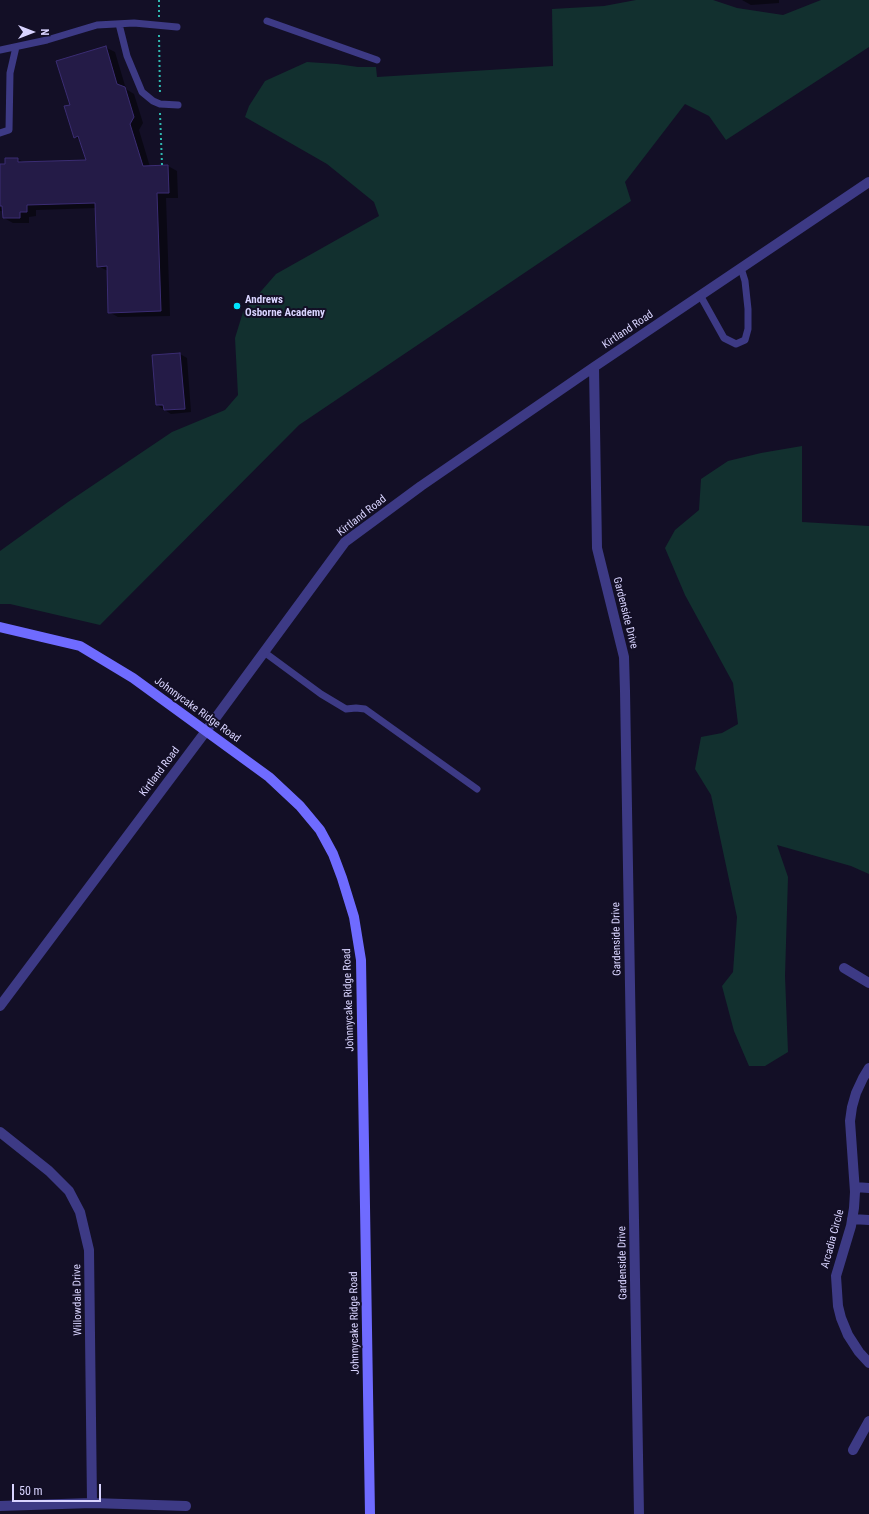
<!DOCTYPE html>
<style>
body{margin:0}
#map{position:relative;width:869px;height:1514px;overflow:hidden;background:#130f26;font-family:"Roboto Condensed",sans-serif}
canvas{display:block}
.north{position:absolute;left:12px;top:12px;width:40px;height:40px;-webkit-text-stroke:3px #130f26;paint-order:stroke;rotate:90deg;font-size:11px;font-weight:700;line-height:16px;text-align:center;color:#d9d4ff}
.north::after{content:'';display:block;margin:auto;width:14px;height:18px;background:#d9d4ff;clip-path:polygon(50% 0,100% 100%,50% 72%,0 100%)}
.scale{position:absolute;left:12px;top:1484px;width:89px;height:18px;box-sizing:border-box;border:2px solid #d9d4ff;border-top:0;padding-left:5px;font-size:12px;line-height:14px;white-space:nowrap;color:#d9d4ff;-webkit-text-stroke:3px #130f26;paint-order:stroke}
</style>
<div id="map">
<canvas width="869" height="1514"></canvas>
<div class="north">N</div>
<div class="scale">50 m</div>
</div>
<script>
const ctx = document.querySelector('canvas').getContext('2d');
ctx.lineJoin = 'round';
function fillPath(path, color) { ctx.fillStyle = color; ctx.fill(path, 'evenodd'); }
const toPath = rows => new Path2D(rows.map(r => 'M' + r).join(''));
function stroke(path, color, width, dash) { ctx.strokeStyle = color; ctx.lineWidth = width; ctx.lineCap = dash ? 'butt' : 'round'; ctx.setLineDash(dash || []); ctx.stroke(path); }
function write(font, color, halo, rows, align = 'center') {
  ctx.font = font + ' "Roboto Condensed",sans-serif'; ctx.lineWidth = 4; ctx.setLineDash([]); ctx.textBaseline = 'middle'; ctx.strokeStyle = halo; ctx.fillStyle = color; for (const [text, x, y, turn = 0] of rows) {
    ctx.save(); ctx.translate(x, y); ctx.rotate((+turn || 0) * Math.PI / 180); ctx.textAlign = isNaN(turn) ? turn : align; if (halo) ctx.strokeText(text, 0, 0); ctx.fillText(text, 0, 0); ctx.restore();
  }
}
fillPath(toPath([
 [636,0,713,0,737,8,783,15,821,0,869,0,869,47,726,140,709,116,685,104,625,182,631,201,299,425,100,625,10,604,0,604,0,551,68,502,172,432,225,410,238,395,235,338,243,312,276,274,379,216,374,202,327,164,245,117,249,106,265,81,307,62,337,64,358,67,376,67,377,77,553,66,552,9,604,6],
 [802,446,802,522,869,526,869,874,851,866,777,845,788,877,785,976,788,1052,765,1066,749,1066,734,1031,722,986,733,972,737,917,711,795,695,769,701,737,722,733,738,724,733,683,685,595,665,548,675,530,699,510,701,479,728,461,761,453]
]), '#12302f');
fillPath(toPath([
 [742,0,779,0,779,3,751,5],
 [105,47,115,52,126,89,134,94,143,123,139,130,150,167,168,166,177,171,178,198,166,198,170,316,118,317,109,312,108,271,98,266,97,208,36,210,36,216,29,217,29,223,13,223,4,218,3,211,0,211,0,165,7,165,17,159,24,162,87,161,81,141,75,137,71,105],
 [180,354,187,358,191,412,171,414,157,405]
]), '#0007');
const building = toPath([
 [106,46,117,84,125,87,134,117,130,124,143,166,168,165,169,193,157,193,161,311,108,313,107,266,97,267,95,203,27,205,27,212,20,212,20,218,3,218,2,206,0,206,0,164,5,164,5,158,18,158,18,162,86,160,78,136,74,138,64,106,70,105,56,61,106,46],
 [180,353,185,409,164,410,163,405,156,405,152,355,180,353]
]);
fillPath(building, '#241b47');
stroke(building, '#3b2d73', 1);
stroke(toPath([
 [159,0,159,17],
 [159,35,160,95],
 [160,113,162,165]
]), '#2fb8b0', 2, [2, 3]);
stroke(toPath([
 [267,21,377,60],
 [119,24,127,56,142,92,153,101,160,104,178,105],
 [0,50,47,40,97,25,134,23,177,27],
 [0,133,9,130,10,73,16,47],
 [700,295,724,338,736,344,745,340,748,329,748,309,745,281,741,268],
 [264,652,321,694,346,709,356,708,365,709,477,789]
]), '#3d3a85', 7);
stroke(toPath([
 [594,367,597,548,624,657,625,691,639,1514],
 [844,968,869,983],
 [0,1006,206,731,345,542,421,486,594,367,869,182],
 [869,1068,863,1078,856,1093,852,1107,850,1121,855,1192,854,1208,851,1226,836,1276,838,1306,841,1318,848,1335,859,1352,869,1363],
 [0,1132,49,1171,69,1191,80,1212,89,1250,92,1503],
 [855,1187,869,1188],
 [852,1219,869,1220],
 [853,1450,869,1421],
 [0,1506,92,1503,186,1506]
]), '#3d3a85', 10);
stroke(toPath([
 [0,627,80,646,133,678,269,777,300,806,320,830,333,854,342,878,354,917,361,960,370,1514]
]), '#6f6bff', 10);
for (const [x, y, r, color] of [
 [237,306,4,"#00e5ff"]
]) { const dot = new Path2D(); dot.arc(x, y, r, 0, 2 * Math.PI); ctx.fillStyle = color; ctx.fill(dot); stroke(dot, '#130f26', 1.5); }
write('bold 11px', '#d9d4ff', '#130f26', [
 ["Andrews",245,300],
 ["Osborne Academy",245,313]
], 'left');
write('11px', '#d9d4ff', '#130f26', [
 ["Kirtland Road",628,330,-34],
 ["Kirtland Road",362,516,-38],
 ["Gardenside Drive",625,613,76],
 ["Johnnycake Ridge Road",197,710,36],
 ["Kirtland Road",160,772,-53],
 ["Gardenside Drive",617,939,-91],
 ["Johnnycake Ridge Road",349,1000,-92],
 ["Arcadia Circle",833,1239,-75],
 ["Gardenside Drive",623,1263,-91],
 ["Willowdale Drive",78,1300,-91],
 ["Johnnycake Ridge Road",355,1323,-91]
]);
</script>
